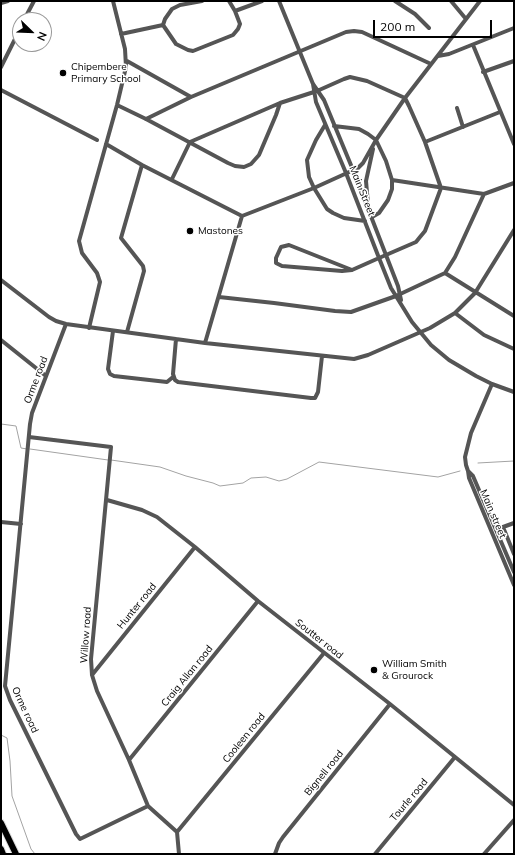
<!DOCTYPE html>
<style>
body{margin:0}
#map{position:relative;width:515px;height:855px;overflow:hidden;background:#fff;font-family:Mulish,sans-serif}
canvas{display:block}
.frame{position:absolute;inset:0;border:2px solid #000;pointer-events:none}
.north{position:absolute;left:12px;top:12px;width:40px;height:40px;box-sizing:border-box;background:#fff;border:1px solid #999;border-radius:50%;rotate:113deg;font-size:11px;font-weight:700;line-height:16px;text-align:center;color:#000}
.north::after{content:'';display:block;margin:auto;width:14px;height:18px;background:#000;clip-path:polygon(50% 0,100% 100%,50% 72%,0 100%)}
.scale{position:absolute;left:373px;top:20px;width:119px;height:18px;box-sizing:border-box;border:2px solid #000;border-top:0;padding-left:5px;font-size:12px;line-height:14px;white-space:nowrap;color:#000;-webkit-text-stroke:3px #fff;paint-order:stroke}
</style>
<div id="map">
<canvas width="515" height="855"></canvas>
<div class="frame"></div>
<div class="north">N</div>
<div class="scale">200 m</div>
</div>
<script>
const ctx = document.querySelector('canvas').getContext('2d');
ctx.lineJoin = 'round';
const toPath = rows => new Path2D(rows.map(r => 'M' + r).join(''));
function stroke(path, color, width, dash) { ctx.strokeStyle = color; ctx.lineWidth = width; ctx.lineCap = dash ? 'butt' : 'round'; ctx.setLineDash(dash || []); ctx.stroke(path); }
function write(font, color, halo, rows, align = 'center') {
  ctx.font = font + ' Mulish,sans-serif'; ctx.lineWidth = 3; ctx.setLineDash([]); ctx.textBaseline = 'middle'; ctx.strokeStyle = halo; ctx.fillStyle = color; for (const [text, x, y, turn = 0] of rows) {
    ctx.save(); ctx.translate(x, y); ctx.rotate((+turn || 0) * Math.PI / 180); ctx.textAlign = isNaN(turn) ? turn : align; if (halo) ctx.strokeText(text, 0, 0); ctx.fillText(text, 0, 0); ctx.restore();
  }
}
stroke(toPath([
 [1,424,16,426,21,448,27,449],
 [30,449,108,460],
 [111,460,160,467,186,476,213,483,220,486,243,483,251,478,266,477,279,481,287,479,319,462,438,477,460,471],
 [478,463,514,461],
 [1,735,7,738,10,761,12,796,31,849,35,854]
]), '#a3a3a3', 1);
const highway = toPath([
 [1,823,16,854],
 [1,849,3,854]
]);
stroke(highway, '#dbdbdb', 8);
stroke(toPath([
 [279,1,313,84,324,100,353,170,398,286,401,300],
 [395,1,415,14,429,28],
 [451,1,466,19],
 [1,3,8,1],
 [235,11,262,1],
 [24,20,34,1],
 [163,25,176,44,188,50,193,51,233,35,238,29,240,24,235,11,229,1],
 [163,25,165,19,172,9,180,5,202,1],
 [121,34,163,25],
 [473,45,514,144],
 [438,56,449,54,514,28],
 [127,61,191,97],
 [1,67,20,29],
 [483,72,514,61],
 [313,84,316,102,346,173,379,258,391,288,412,322,431,345,449,360,476,376,492,384,514,392],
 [1,90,97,140],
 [117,105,146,119,228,163,235,166,244,167,251,164,259,155,276,115,280,103],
 [457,108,463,127],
 [146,119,191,97,346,32,354,31,362,32,431,64],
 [325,125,316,140,307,160,309,177,314,188,327,209,333,213,344,218,365,221],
 [334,126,359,129,368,134,376,140,386,161,392,180,392,189,388,200,379,213,372,217],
 [425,142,500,112],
 [106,144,142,165,242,216],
 [172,179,190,142,280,103,317,91,344,79,350,77,367,81,405,98,409,106,425,142,441,188,425,231,420,237,416,242,379,258,352,270,342,271,282,266,276,263,276,258,281,247,289,245,352,270],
 [392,180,484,194,514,183],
 [368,204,366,181,373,149],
 [445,273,514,316],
 [1,280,49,317,56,321,66,324,205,343,354,359,368,355,430,328,455,313,475,293,514,230],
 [219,297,274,303,335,311,351,312,396,296,445,273,455,257,484,194],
 [455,313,484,335,514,349],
 [66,324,32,413,30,424,5,686,10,700,76,834,80,839,148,806],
 [89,328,100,282,97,273,82,253,79,241,117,105,126,67,125,49,113,1],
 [113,331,108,369,110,374,114,376,167,382,173,377],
 [127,332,144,271,143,266,121,238,142,165],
 [176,339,173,374,175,380,178,382,311,398,315,398,318,392,322,356],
 [1,340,46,376],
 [205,343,242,216,314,188,358,168,363,163,376,140,405,98,480,1],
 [492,384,471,433,465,457,466,465,468,471,473,476,514,572],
 [29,437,111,447,91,659,92,675,97,691,129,760,148,806,177,832,179,854],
 [468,471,469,478,514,585],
 [107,500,142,510,157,517,195,547,258,601,390,704,514,805],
 [1,522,21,524],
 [514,523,503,527,514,554],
 [92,675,195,547],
 [129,760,258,601],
 [177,832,324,653],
 [275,854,279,843,283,837,390,704],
 [375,854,455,757],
 [484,854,514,820]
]), '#555', 4);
stroke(highway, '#000', 6);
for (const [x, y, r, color] of [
 [63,73,4,"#000"],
 [190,231,4,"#000"],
 [374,670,4,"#000"]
]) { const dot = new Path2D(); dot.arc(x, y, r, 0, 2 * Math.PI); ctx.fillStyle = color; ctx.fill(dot); stroke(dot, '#fff', 1.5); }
write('10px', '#000', '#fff', [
 ["Chipembere",71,67],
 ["Primary School",71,79],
 ["Mastones",198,231],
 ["William Smith",382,664],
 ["& Grourock",382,676]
], 'left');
write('10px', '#000', '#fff', [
 ["Main Street",362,191,68],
 ["Orme road",36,380,-69],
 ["Main street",493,514,67],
 ["Hunter road",137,606,-51],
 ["Willow road",86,635,-86],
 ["Soutter road",319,639,38],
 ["Craig Allan road",187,676,-51],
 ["Orme road",25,710,65],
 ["Cooleen road",244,738,-51],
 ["Bignell road",324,773,-51],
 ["Tourle road",409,800,-50]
]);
</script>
